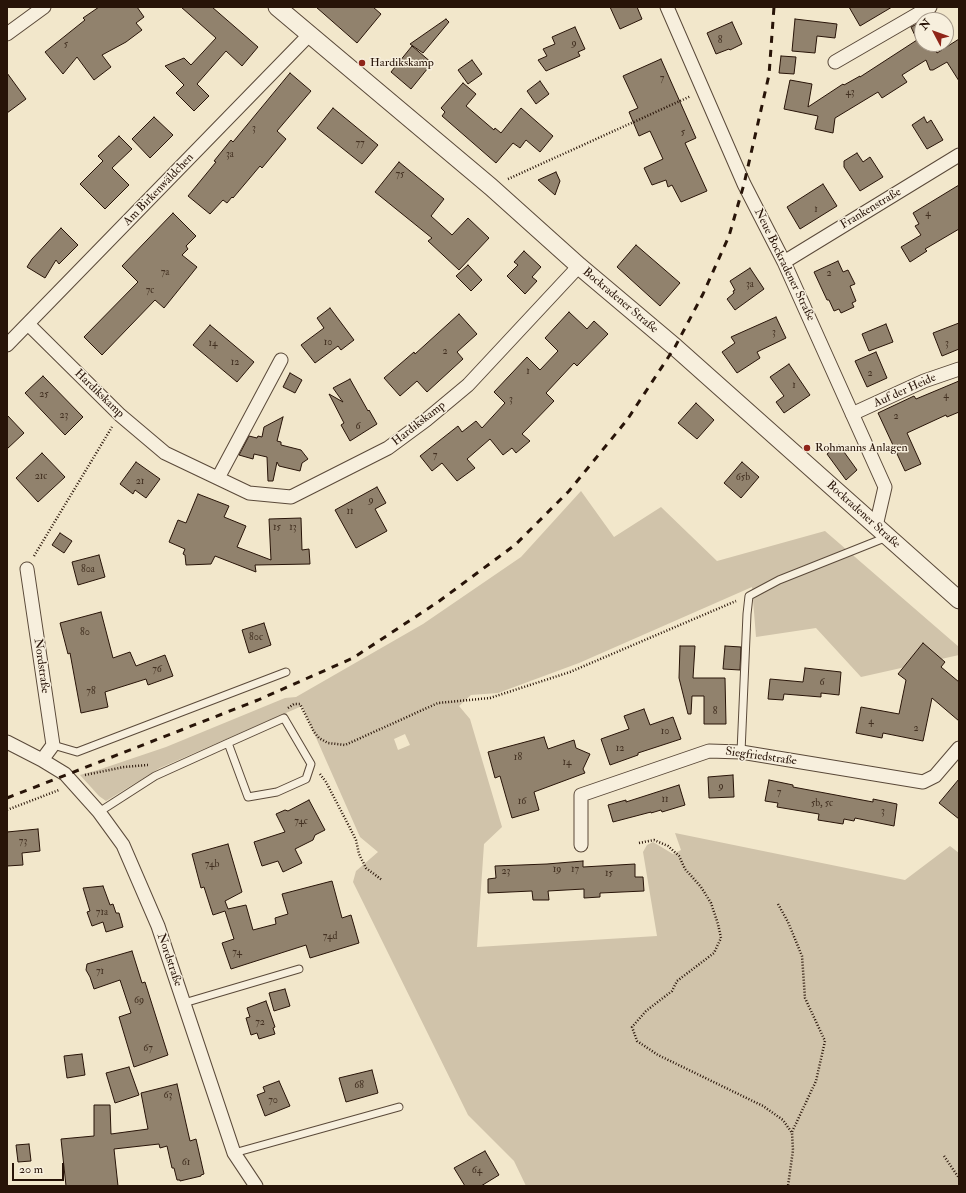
<!DOCTYPE html>
<meta charset="utf-8">
<style>
body{margin:0}
#map{position:relative;width:966px;height:1193px;overflow:hidden;background:#f2e7cb;font-family:"IM FELL Double Pica",serif}
canvas{display:block}
.frame{position:absolute;inset:0;border:8px solid #281408;pointer-events:none}
.north{position:absolute;left:914px;top:12px;width:40px;height:40px;box-sizing:border-box;background:#f7efdd;border:1px solid #a49788;border-radius:50%;rotate:311deg;font-size:11px;font-weight:700;line-height:16px;text-align:center;color:#281408}
.north::after{content:'';display:block;margin:auto;width:14px;height:18px;background:#8f2418;clip-path:polygon(50% 0,100% 100%,50% 72%,0 100%)}
.scale{position:absolute;left:12px;top:1163px;width:52px;height:18px;box-sizing:border-box;border:2px solid #281408;border-top:0;padding-left:5px;font-size:12px;line-height:14px;white-space:nowrap;color:#281408;-webkit-text-stroke:3px #f7efdd;paint-order:stroke}
</style>
<div id="map">
<canvas width="966" height="1193"></canvas>
<div class="frame"></div>
<div class="north">N</div>
<div class="scale">20 m</div>
</div>
<script>
const ctx = document.querySelector('canvas').getContext('2d');
ctx.lineJoin = 'round';
function fillPath(path, color) { ctx.fillStyle = color; ctx.fill(path, 'evenodd'); }
const toPath = rows => new Path2D(rows.map(r => 'M' + r).join(''));
function stroke(path, color, width, dash) { ctx.strokeStyle = color; ctx.lineWidth = width; ctx.lineCap = dash ? 'butt' : 'round'; ctx.setLineDash(dash || []); ctx.stroke(path); }
function write(font, color, halo, rows, align = 'center') {
  ctx.font = font + ' "IM FELL Double Pica",serif'; ctx.lineWidth = 3; ctx.setLineDash([]); ctx.textBaseline = 'middle'; ctx.strokeStyle = halo; ctx.fillStyle = color; for (const [text, x, y, turn = 0] of rows) {
    ctx.save(); ctx.translate(x, y); ctx.rotate((+turn || 0) * Math.PI / 180); ctx.textAlign = isNaN(turn) ? turn : align; if (halo) ctx.strokeText(text, 0, 0); ctx.fillText(text, 0, 0); ctx.restore();
  }
}
fillPath(toPath([
 [581,491,614,537,661,507,717,561,825,531,959,647,959,655,861,677,816,628,756,637,752,587,579,663,498,693,471,695,459,706,470,719,502,827,484,844,477,947,657,936,643,852,647,845,653,842,673,854,681,850,675,833,905,880,950,846,959,853,959,1186,526,1186,514,1161,468,1115,353,882,356,871,378,852,360,837,302,706,160,768,106,801,99,796,80,775,101,769,166,747,285,698,296,697,423,624,521,557],
 [405,734,410,745,398,750,394,739]
]), '#d0c3aa');
const building = toPath([
 [99,7,137,7,144,17,136,23,142,30,126,42,102,55,111,67,94,80,77,57,63,74,45,52,85,20,83,18,99,7],
 [181,7,212,7,258,47,242,66,226,51,197,84,209,96,194,111,176,93,184,85,165,66,184,58,191,65,216,38,181,7],
 [316,7,373,7,381,14,357,43,316,7],
 [610,7,637,7,642,19,620,29,610,7],
 [849,7,892,7,860,26,849,7],
 [446,19,449,22,423,53,410,44,446,19],
 [795,19,837,24,835,38,817,36,815,53,792,51,795,19],
 [732,22,742,44,730,50,729,49,716,54,707,33,732,22],
 [919,23,922,28,922,44,932,44,937,53,959,39,959,81,947,62,933,70,930,70,926,60,902,75,907,82,882,98,878,92,835,118,833,133,815,129,818,116,784,109,790,80,812,84,808,107,843,84,844,85,860,76,860,77,917,40,911,27,919,23],
 [575,27,585,49,578,52,580,56,546,71,538,60,547,56,543,49,555,44,552,37,575,27],
 [412,46,432,63,411,89,391,72,412,46],
 [781,56,796,57,794,74,779,73,781,56],
 [661,59,696,138,685,143,707,191,681,202,672,185,668,187,666,180,652,185,644,168,663,159,650,131,639,136,629,112,638,108,623,76,661,59],
 [472,60,482,74,468,84,458,70,472,60],
 [7,73,26,99,7,113,7,73],
 [290,73,311,91,277,131,286,139,262,168,260,166,233,198,232,197,227,203,223,200,210,214,188,196,216,162,214,161,231,140,233,142,290,73],
 [540,81,549,94,536,104,527,91,540,81],
 [463,83,476,94,466,106,494,130,495,128,501,133,521,108,553,136,540,152,526,140,520,148,513,143,496,163,442,116,445,112,441,108,463,83],
 [333,108,378,145,362,164,317,128,333,108],
 [154,117,173,135,150,158,132,139,154,117],
 [924,117,927,123,931,120,943,140,927,149,912,125,924,117],
 [119,136,132,149,112,168,129,185,105,209,80,184,103,161,98,156,119,136],
 [857,153,863,162,870,157,883,177,860,191,844,167,844,161,857,153],
 [399,162,444,199,431,216,452,235,468,218,489,238,459,270,428,241,432,238,375,192,399,162],
 [556,172,560,181,555,195,538,180,556,172],
 [823,184,837,206,800,229,787,207,823,184],
 [959,185,959,229,925,249,927,251,910,262,901,247,921,235,915,226,919,224,913,213,959,185],
 [173,213,196,236,186,246,188,249,182,255,197,267,164,308,155,300,102,355,84,337,138,282,122,266,173,213],
 [61,228,78,245,59,264,56,260,45,278,27,267,32,259,61,228],
 [636,245,680,283,660,306,617,267,636,245],
 [524,251,541,267,532,277,537,281,525,294,507,276,518,265,514,262,524,251],
 [838,261,843,272,848,270,855,284,850,286,856,301,852,303,854,307,841,313,839,309,834,311,829,300,827,300,814,272,838,261],
 [468,265,482,280,471,291,456,276,468,265],
 [750,268,764,289,735,310,727,299,734,293,733,291,735,290,730,281,750,268],
 [330,308,354,340,341,350,338,346,315,363,301,345,324,328,317,318,330,308],
 [569,312,587,329,594,321,608,334,577,366,574,363,546,393,554,401,522,434,530,441,516,453,512,448,503,455,490,439,467,459,475,468,457,481,442,463,432,471,420,456,458,426,462,432,476,421,482,428,505,403,494,392,527,357,540,370,558,351,545,338,569,312],
 [459,314,477,334,457,352,463,359,427,392,417,381,400,396,384,378,414,352,415,354,459,314],
 [776,317,786,338,757,352,760,358,737,373,722,352,735,343,731,337,776,317],
 [959,323,959,349,942,356,933,333,959,323],
 [886,324,893,342,869,351,862,334,886,324],
 [210,325,254,362,237,382,193,345,210,325],
 [876,352,887,378,867,387,855,361,876,352],
 [789,364,810,395,784,413,776,402,784,396,770,377,789,364],
 [290,373,302,380,295,393,283,387,290,373],
 [43,376,83,417,65,435,25,393,43,376],
 [350,379,368,411,369,410,377,424,350,441,341,425,344,423,329,394,343,402,333,388,350,379],
 [959,381,959,412,947,417,946,415,907,433,921,464,905,471,878,413,914,396,916,399,959,381],
 [696,403,714,420,697,439,678,423,696,403],
 [7,415,24,433,7,449,7,415],
 [283,417,277,441,281,442,281,445,301,450,308,459,302,463,300,471,279,466,277,462,273,481,268,481,267,457,254,454,253,459,239,455,249,436,257,438,258,436,262,437,264,427,283,417],
 [839,445,857,470,846,480,827,454,839,445],
 [42,453,65,477,38,502,16,478,42,453],
 [136,462,160,479,146,498,135,490,133,494,120,484,136,462],
 [742,462,759,477,741,498,724,483,742,462],
 [377,487,386,503,375,509,387,531,356,548,335,510,377,487],
 [198,494,229,506,224,517,246,526,237,547,271,560,269,519,301,518,302,550,309,549,310,564,255,565,256,572,215,556,211,564,186,565,185,555,183,554,185,549,169,542,178,520,186,523,198,494],
 [60,533,72,541,64,553,52,545,60,533],
 [99,555,105,577,78,585,72,562,99,555],
 [101,612,113,658,130,652,136,666,165,655,173,676,148,685,146,679,105,692,108,707,81,713,70,653,68,654,60,623,101,612],
 [264,623,271,645,249,653,242,630,264,623],
 [923,643,945,662,941,667,959,682,959,721,932,698,923,741,883,733,882,738,856,733,861,707,899,714,906,680,898,674,923,643],
 [680,646,695,646,693,678,725,678,726,724,704,724,704,696,692,696,691,714,688,714,679,678,680,646],
 [725,646,741,647,740,670,723,669,725,646],
 [805,668,841,672,839,695,821,693,821,697,784,694,783,700,768,699,770,679,803,682,805,668],
 [644,709,650,725,673,717,681,739,638,753,638,755,610,765,601,739,629,729,624,716,644,709],
 [544,737,548,749,574,740,576,748,590,754,583,769,585,773,534,792,539,810,512,818,500,776,495,778,488,752,544,737],
 [733,775,734,797,709,798,708,777,733,775],
 [959,779,959,819,939,803,959,779],
 [769,780,793,785,793,787,873,802,873,799,897,804,894,826,855,818,854,821,844,819,843,824,818,820,819,814,777,807,778,803,765,801,769,780],
 [679,785,685,805,662,812,661,810,651,813,651,812,613,822,608,805,626,800,626,802,679,785],
 [309,800,325,830,315,835,313,840,295,849,302,863,283,872,278,861,262,866,254,842,285,832,276,814,285,810,288,811,309,800],
 [38,829,40,851,22,853,23,865,7,866,7,832,38,829],
 [228,844,242,892,225,901,228,909,246,905,253,930,276,924,275,918,288,914,282,894,332,881,342,918,351,915,359,943,310,958,306,945,231,969,222,943,234,939,225,911,213,915,204,887,201,888,192,854,228,844],
 [583,861,583,867,635,864,635,877,643,877,644,891,600,893,600,897,584,898,584,889,548,891,549,900,533,900,532,891,488,893,488,879,496,878,495,866,547,864,583,861],
 [103,886,110,905,113,904,116,913,119,913,123,927,106,932,103,922,92,926,87,912,90,911,83,888,103,886],
 [132,951,142,983,145,982,168,1055,134,1067,119,1017,131,1013,120,980,94,989,90,977,86,970,87,964,132,951],
 [285,989,290,1006,274,1011,269,993,285,989],
 [266,1001,275,1027,273,1028,275,1034,259,1039,257,1033,251,1035,246,1018,250,1017,247,1008,266,1001],
 [82,1054,85,1075,67,1078,64,1056,82,1054],
 [129,1067,139,1095,115,1103,106,1073,129,1067],
 [372,1070,378,1093,346,1102,339,1078,372,1070],
 [279,1081,290,1106,265,1116,257,1095,265,1092,263,1087,279,1081],
 [177,1084,190,1141,196,1139,204,1174,201,1175,201,1176,180,1181,180,1180,177,1180,174,1168,172,1168,167,1146,160,1148,159,1144,114,1149,118,1186,66,1186,61,1139,94,1136,94,1105,110,1105,111,1134,148,1129,141,1093,177,1084],
 [29,1144,31,1161,18,1162,16,1145,29,1144],
 [485,1151,499,1175,481,1186,465,1186,454,1168,485,1151]
]);
fillPath(building, '#91826d');
stroke(building, '#281408', 1);
const service = toPath([
 [53,745,77,752,286,672],
 [741,752,747,614,749,596,779,580,887,537],
 [99,812,155,776,228,743,284,718,311,764,306,779,277,792,248,797,228,743],
 [184,1003,299,969],
 [234,1153,399,1107]
]);
const minor = toPath([
 [667,7,744,184,784,262,885,487,876,526],
 [7,34,44,7],
 [835,62,930,7],
 [784,262,959,155],
 [28,324,120,415,165,453,249,493,291,497,388,448,426,420,468,385,579,266],
 [7,345,310,34],
 [852,414,924,381,959,369],
 [218,478,281,360],
 [27,569,53,745,42,760],
 [7,742,42,760,65,774,99,812,123,845,158,926,234,1153,256,1186],
 [581,845,581,795,709,751,741,752,923,782,935,776,959,748]
]);
const tertiary = toPath([
 [277,7,491,187,579,266,675,347,959,600]
]);
stroke(service, '#5a4939', 9);
stroke(minor, '#5a4939', 15);
stroke(tertiary, '#5a4939', 19);
stroke(toPath([
 [508,179,691,96],
 [34,556,112,427],
 [288,708,294,704,300,704,314,732,319,738,328,743,345,745,438,703,490,698,570,672,736,601],
 [320,774,326,782,350,828,356,840,359,854,366,868,382,880],
 [85,775,124,767,148,765],
 [7,810,59,790],
 [639,843,654,840,668,846,679,856,685,869,701,887,711,903,718,924,721,938,714,953,677,981,672,991,646,1011,632,1027,637,1041,658,1055,763,1106,783,1120,792,1133,793,1150,788,1186],
 [778,904,788,922,802,956,805,998,825,1041,816,1081,792,1132],
 [944,1156,959,1178]
]), '#281408', 2.5, [1, 2]);
stroke(service, '#f7efdd', 7);
stroke(minor, '#f7efdd', 13);
stroke(tertiary, '#f7efdd', 17);
stroke(toPath([
 [7,798,258,700,353,658,438,602,515,545,569,491,627,420,675,347,703,294,729,236,744,184,769,75,774,7]
]), '#281408', 3, [7, 7]);
for (const [x, y, r, color] of [
 [362,63,4,"#8f2418"],
 [807,448,4,"#8f2418"]
]) { const dot = new Path2D(); dot.arc(x, y, r, 0, 2 * Math.PI); ctx.fillStyle = color; ctx.fill(dot); stroke(dot, '#f7efdd', 1.5); }
write('10px', '#423021', null, [
 ["8",720,41],
 ["9",574,44],
 ["5",66,45],
 ["7",662,79],
 ["43",850,93],
 ["3",254,129],
 ["5",683,133],
 ["77",360,144],
 ["3a",230,155],
 ["75",400,175],
 ["1",816,210],
 ["4",928,214],
 ["7a",165,273],
 ["2",829,274],
 ["3a",750,285],
 ["7c",150,291],
 ["3",774,333],
 ["10",328,343],
 ["14",213,344],
 ["3",947,344],
 ["2",445,352],
 ["12",235,363],
 ["1",528,372],
 ["2",870,374],
 ["1",794,386],
 ["25",44,395],
 ["4",946,396],
 ["3",511,400],
 ["23",64,416],
 ["2",896,417],
 ["6",358,427],
 ["7",435,456],
 ["21c",41,477],
 ["65b",743,478],
 ["21",140,482],
 ["9",371,501],
 ["11",350,512],
 ["15",277,528],
 ["13",293,528],
 ["80a",88,570],
 ["80",85,633],
 ["80c",256,638],
 ["76",157,670],
 ["6",822,683],
 ["78",91,692],
 ["8",715,712],
 ["4",871,722],
 ["2",916,729],
 ["10",665,732],
 ["12",620,749],
 ["18",518,758],
 ["14",567,763],
 ["9",721,787],
 ["7",779,793],
 ["11",665,800],
 ["16",522,802],
 ["5b, 5c",822,804],
 ["3",883,812],
 ["74c",301,822],
 ["73",23,842],
 ["74b",212,865],
 ["19",557,870],
 ["17",575,870],
 ["23",506,872],
 ["15",609,874],
 ["71a",102,913],
 ["74d",330,937],
 ["74",237,953],
 ["71",100,972],
 ["69",139,1001],
 ["72",260,1023],
 ["67",148,1049],
 ["68",359,1086],
 ["63",168,1096],
 ["70",273,1101],
 ["61",186,1163],
 ["64",477,1171]
]);
write('12px', '#281408', '#f7efdd', [
 ["Hardikskamp",370,63],
 ["Rohmanns Anlagen",815,448]
], 'left');
write('12px', '#281408', '#f7efdd', [
 ["Am Birkenwäldchen",159,190,-46],
 ["Frankenstraße",871,209,-31],
 ["Neue Bockradener Straße",784,265,64],
 ["Bockradener Straße",620,301,40],
 ["Auf der Heide",905,391,-24],
 ["Hardikskamp",99,394,44],
 ["Hardikskamp",419,424,-38],
 ["Bockradener Straße",863,515,42],
 ["Nordstraße",41,666,82],
 ["Siegfriedstraße",761,757,8],
 ["Nordstraße",169,960,71]
]);
</script>
